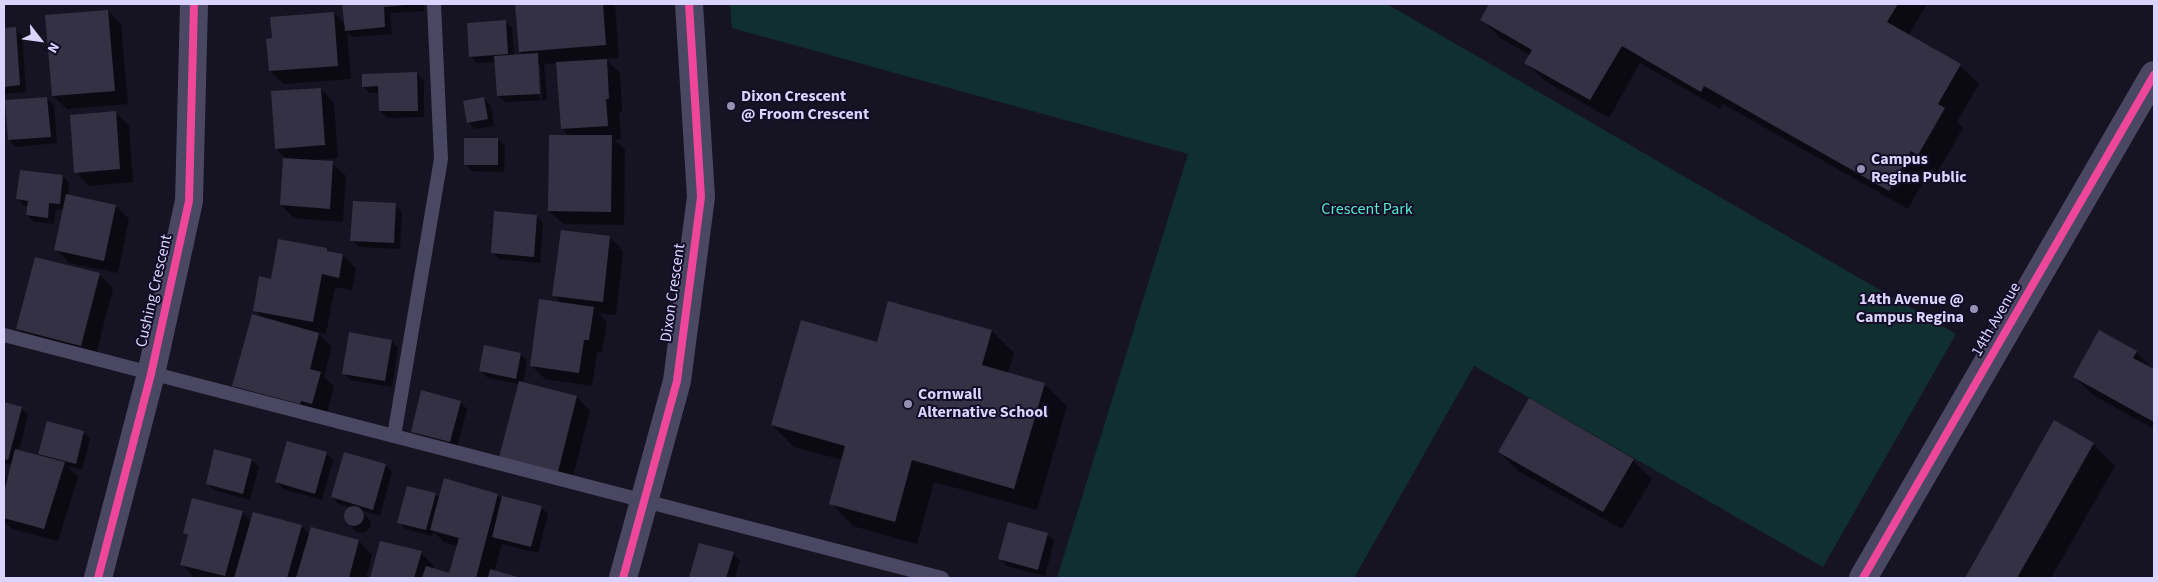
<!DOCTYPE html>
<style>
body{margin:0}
#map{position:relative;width:2158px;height:582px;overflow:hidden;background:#161322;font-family:"Source Sans 3",sans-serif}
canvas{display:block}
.frame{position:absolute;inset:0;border:5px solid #dbd4ff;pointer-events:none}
.north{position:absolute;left:15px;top:15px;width:50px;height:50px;-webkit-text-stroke:4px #130d28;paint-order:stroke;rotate:120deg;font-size:14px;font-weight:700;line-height:20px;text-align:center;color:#dbd4ff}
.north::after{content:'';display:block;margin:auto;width:18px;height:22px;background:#dbd4ff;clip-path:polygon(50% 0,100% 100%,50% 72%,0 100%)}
</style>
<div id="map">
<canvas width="2158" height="582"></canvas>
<div class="frame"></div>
<div class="north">N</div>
</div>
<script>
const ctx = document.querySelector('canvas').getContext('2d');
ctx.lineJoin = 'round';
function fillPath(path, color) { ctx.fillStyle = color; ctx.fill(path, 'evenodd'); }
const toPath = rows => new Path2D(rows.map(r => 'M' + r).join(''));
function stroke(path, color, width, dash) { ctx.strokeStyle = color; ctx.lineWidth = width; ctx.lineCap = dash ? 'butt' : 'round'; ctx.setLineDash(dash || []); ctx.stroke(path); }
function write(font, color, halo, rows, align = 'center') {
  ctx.font = font + ' "Source Sans 3",sans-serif'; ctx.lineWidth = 4; ctx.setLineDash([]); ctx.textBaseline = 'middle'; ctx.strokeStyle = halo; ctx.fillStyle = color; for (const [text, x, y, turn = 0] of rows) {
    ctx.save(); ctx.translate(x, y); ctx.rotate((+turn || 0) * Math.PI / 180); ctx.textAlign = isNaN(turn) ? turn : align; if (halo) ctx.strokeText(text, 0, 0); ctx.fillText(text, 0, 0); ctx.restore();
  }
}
fillPath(toPath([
 [730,4,1387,4,1956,334,1823,567,1474,366,1354,578,1057,578,1188,154,732,28]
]), '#102f31');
fillPath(toPath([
 [344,4,423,4,424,11,390,13,392,34,353,37,347,32,351,79,284,84,270,71,334,13,345,25],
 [516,4,615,4,619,58,605,59,620,73,622,112,619,112,621,139,615,140,625,150,624,225,563,224,549,211,569,136,562,129,557,63,544,64,547,100,505,102,498,96,496,62,477,63,470,56,505,21,512,28,514,56,524,55,520,52],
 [537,65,540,65,542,100,540,100],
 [1491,4,1927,4,1908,36,1960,65,1979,84,1957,122,1963,128,1937,173,1930,169,1908,209,1723,104,1720,109,1640,63,1609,118,1545,81,1526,62,1530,55,1500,38,1482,19],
 [108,11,121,24,128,104,67,109,53,96],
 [4,29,15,29,22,35,26,92,4,94],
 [417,74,424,81,424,117,387,118,380,111,379,93,370,93,363,86],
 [321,89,334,103,338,158,315,160,315,162,332,163,346,176,343,222,294,218,281,205,287,160,276,148],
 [47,98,54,105,57,143,16,147,9,140],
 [484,99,491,106,494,126,475,129,468,122],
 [115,112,129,126,133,182,89,186,76,172],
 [498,140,505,146,504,172,472,171,465,164],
 [63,176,69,183,68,196,116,206,129,219,118,273,69,263,56,249,64,210,56,209,54,224,34,222,27,215,28,206,24,206,18,199],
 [395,205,402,212,400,249,359,247,352,240],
 [536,216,543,223,540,263,499,259,492,252],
 [562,231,610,237,623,251,616,315,598,313,607,322,602,353,597,352,592,386,545,379,532,366,562,304,554,296],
 [327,249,331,253,343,255,356,269,352,290,335,287,326,334,318,333,332,347,324,377,334,386,326,417,247,399,233,385,263,318,255,310,272,280],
 [99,274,113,288,95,359,31,342,18,329],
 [889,302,992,331,1014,353,1008,373,1044,384,1067,406,1037,510,934,482,917,544,853,526,831,503,843,460,794,447,772,425,878,343],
 [392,341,398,348,392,387,350,380,344,373],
 [2136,352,2154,370,2154,429,2093,395,2074,377],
 [521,354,527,361,523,383,577,397,590,411,571,484,514,470,519,384,488,378,481,371],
 [460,402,467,409,457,448,419,438,412,431],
 [4,403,21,408,28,415,19,451,44,458,39,453,84,433,90,439,82,470,67,466,78,477,58,541,12,529,4,521,4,475,8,479,12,465,4,463],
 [2055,422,2093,444,2115,466,2051,578,1966,578],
 [1499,452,1633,460,1652,479,1622,529,1518,471],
 [326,453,333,460,322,500,283,489,277,482],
 [252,460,259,467,250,500,214,490,207,483],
 [386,465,392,472,380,516,361,510,371,522,369,529,363,533,356,532,344,517,346,510,351,507,339,504,332,497],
 [435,494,440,499,498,495,502,500,541,507,548,514,538,553,502,544,494,572,519,578,371,578,381,542,421,553,434,566,433,569,450,574,458,546,445,543,434,532,432,536,406,529,399,522],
 [242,512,251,521,301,526,310,535,311,528,359,541,372,555,366,578,195,578,182,564,189,537,184,533],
 [1047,534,1054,541,1045,576,1007,566,1000,559],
 [733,554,740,560,735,578,691,577]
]), '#0007');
fillPath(toPath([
 [342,4,404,4,405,5,384,7,385,27,345,31],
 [515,4,603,4,606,45,519,52],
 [1489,4,1898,4,1887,22,1961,64,1938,104,1945,108,1918,155,1911,151,1889,191,1704,86,1701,92,1622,46,1590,100,1524,63,1532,50,1480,20],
 [108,10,115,91,52,96,45,15],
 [334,12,338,66,269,71,266,39,272,38,270,17],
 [506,20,508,54,469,57,467,23],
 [16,27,20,85,4,87,4,28],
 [538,53,540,94,497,96,494,56],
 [607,59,609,99,606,99,608,126,561,129,556,62],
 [417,72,418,111,379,111,378,86,362,87,362,74],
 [321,88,325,145,275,149,271,91],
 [47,97,51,137,8,140,5,100],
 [484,97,488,119,467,123,463,101],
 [116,111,120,169,74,173,70,115],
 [549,135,612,135,611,212,548,211],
 [464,138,498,138,498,165,464,165],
 [283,158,333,161,330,209,280,205],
 [20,170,63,175,60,204,49,203,48,218,26,215,28,201,16,199],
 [66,194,116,205,104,261,54,250],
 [353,201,396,203,394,243,350,241],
 [494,211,537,215,534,257,491,253],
 [561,230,610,236,603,302,552,296],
 [278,239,327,248,327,251,343,254,339,278,322,274,313,322,253,311,259,276,271,279],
 [35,257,100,273,81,346,16,329],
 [539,299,594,307,589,340,584,340,579,373,530,366],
 [888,301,992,330,982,365,1045,383,1014,489,912,460,895,522,829,504,845,446,771,425,801,320,877,342],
 [252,314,319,333,310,369,321,372,312,404,301,401,300,404,232,386],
 [2099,330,2137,351,2133,358,2154,369,2154,422,2073,377],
 [349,332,392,340,385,381,342,374],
 [484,345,521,353,516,379,479,371],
 [519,381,577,396,558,472,499,457],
 [421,390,461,401,450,442,411,432],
 [1529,398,1634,459,1603,512,1498,452],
 [4,402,22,407,8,460,4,459],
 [2054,420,2094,443,2017,578,1965,578],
 [47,421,84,431,76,464,38,454],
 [287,441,327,452,315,494,275,482],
 [15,449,65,462,44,529,4,518,4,492],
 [214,449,252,459,243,494,206,484],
 [344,452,386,464,373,510,331,497],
 [444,478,498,494,476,578,422,578,426,566,449,573,459,538,430,530],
 [407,486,436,493,426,530,397,523],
 [502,496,542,506,531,547,492,537],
 [192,498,243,511,225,576,180,565,188,535,183,533],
 '344 516a10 10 0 1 1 20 0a10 10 0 1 1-20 0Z',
 [253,512,302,525,287,578,234,578],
 [1008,522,1048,533,1038,570,998,559],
 [311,527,359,540,349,578,296,578],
 [380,541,422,551,414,578,370,578],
 [699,543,734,552,726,578,689,577],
 [490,569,521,578,488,578]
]), '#343144');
stroke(toPath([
 [4,335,942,578],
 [394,436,441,159,434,4]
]), '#4a4763', 14);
stroke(toPath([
 [98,578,151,374,189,201,194,4],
 [623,578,677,381,701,197,689,4],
 [1863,578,2154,75]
]), '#4a4763', 28);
stroke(toPath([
 [98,578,151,374,189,201,194,4],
 [623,578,677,381,701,197,689,4],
 [1863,578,2154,75]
]), '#ed469a', 8);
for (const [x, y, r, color] of [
 [731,106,5,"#9690b2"],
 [1861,169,5,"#9690b2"],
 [1974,309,5,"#9690b2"],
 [908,404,5,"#9690b2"]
]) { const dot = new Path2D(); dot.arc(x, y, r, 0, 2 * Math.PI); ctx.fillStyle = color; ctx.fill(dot); stroke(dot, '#130d28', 2); }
write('bold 16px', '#dbd4ff', '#130d28', [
 ["Dixon Crescent",741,97],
 ["@ Froom Crescent",741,115],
 ["Campus",1871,160],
 ["Regina Public",1871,178],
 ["14th Avenue @",1964,300,"right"],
 ["Campus Regina",1964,318,"right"],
 ["Cornwall",918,395],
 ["Alternative School",918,413]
], 'left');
write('16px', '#53eccd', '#130d28', [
 ["Crescent Park",1367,210]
]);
write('16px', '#dbd4ff', '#130d28', [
 ["Cushing Crescent",155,291,-77],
 ["Dixon Crescent",674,293,-82],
 ["14th Avenue",1997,320,-60]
]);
</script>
